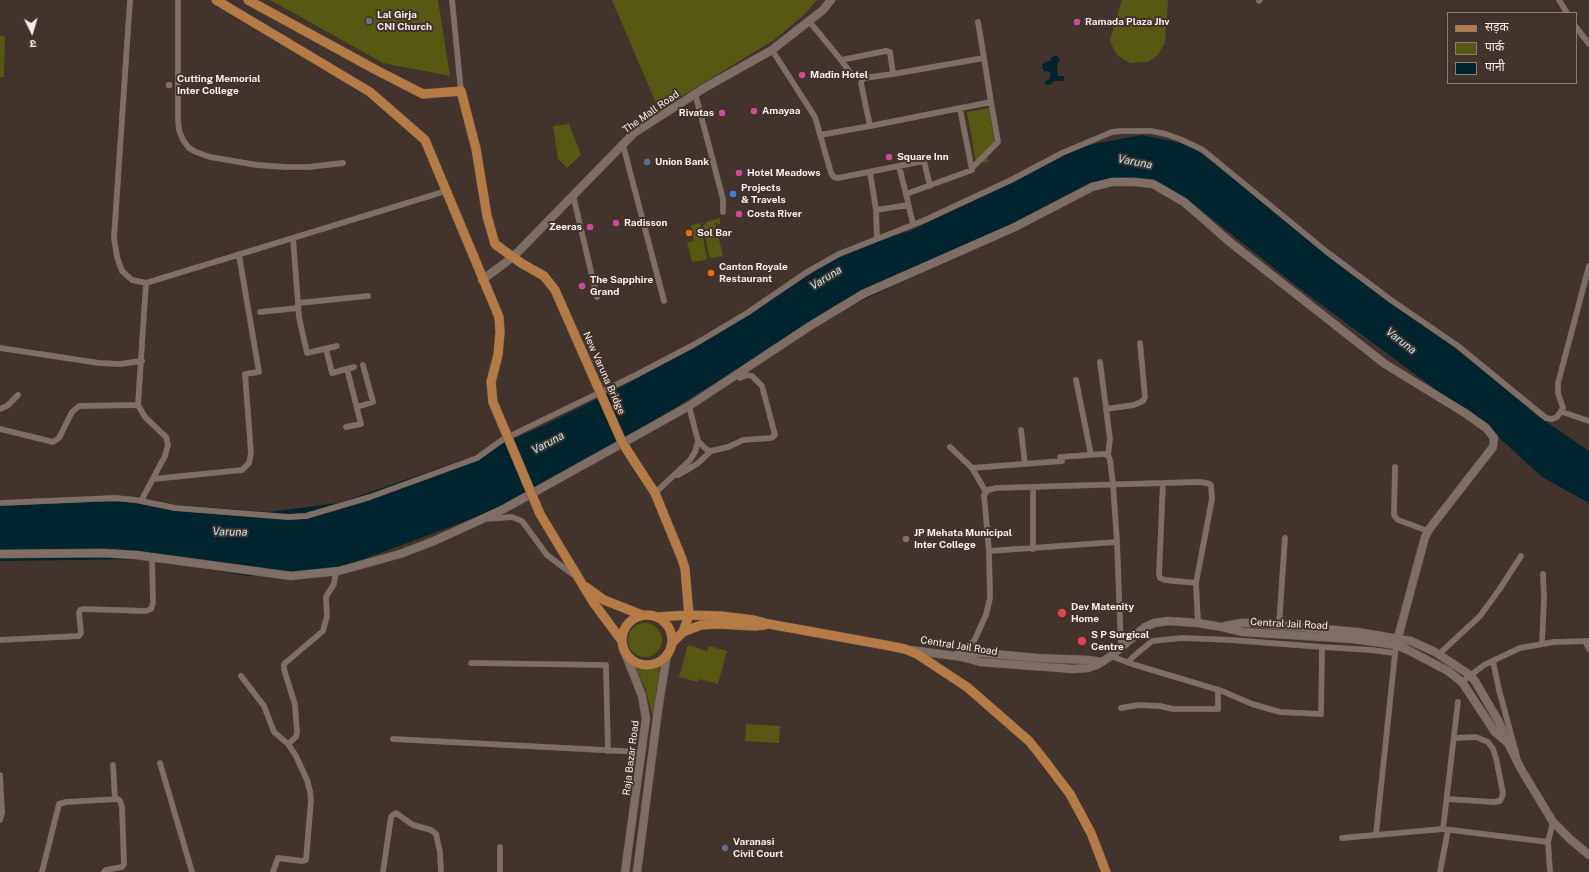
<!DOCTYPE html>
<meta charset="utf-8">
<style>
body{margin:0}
#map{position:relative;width:1589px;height:872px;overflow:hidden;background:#42332c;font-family:"Public Sans","Noto Sans Devanagari",sans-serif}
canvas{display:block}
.legend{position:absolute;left:1447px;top:12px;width:130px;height:72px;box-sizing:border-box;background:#42332c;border:1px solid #8a7e78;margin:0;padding:5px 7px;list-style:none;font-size:12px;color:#f7eee9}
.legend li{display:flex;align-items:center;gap:8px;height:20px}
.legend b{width:20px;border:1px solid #8a7e78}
.north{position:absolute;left:12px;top:12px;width:40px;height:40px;-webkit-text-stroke:3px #42332c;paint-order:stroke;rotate:175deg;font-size:11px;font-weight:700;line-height:16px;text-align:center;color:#f7eee9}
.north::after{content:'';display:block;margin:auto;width:14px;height:18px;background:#f7eee9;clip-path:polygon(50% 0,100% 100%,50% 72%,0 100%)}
</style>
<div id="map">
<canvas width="1589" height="872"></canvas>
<ul class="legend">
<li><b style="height:5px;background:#b67b44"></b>सड़क</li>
<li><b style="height:11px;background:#575912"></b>पार्क</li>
<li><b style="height:11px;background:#00252e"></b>पानी</li>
</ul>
<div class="north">उ</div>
</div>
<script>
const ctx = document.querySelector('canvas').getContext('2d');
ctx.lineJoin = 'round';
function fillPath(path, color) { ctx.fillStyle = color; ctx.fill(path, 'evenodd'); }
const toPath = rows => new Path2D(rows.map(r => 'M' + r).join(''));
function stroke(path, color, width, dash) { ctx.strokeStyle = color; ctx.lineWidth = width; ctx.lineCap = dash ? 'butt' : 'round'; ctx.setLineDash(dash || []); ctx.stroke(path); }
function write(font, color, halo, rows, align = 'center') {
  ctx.font = font + ' "Public Sans",sans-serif'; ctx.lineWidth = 4; ctx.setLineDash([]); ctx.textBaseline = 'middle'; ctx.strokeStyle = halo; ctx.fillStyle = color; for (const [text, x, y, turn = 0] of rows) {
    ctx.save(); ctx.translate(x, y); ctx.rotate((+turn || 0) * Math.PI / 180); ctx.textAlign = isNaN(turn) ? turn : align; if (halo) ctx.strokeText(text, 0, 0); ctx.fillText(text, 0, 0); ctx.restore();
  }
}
fillPath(toPath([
 [270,0,438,0,450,76,383,63],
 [612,0,817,0,805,14,774,40,659,110],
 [1122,0,1168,0,1165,43,1158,55,1148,62,1130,63,1118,56,1114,50,1110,40],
 [0,36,5,36,4,77,0,77],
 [989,108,995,146,987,155,988,162,976,163,967,112],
 [569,124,581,155,567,168,558,159,553,126],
 [720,218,720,224,715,223,723,256,712,258,709,256,703,225,706,224,706,222],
 [700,223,707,258,705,260,692,262,687,242,694,241,691,225],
 '628 640a17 17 0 1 1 34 0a17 17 0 1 1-34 0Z',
 [688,645,707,651,709,646,727,651,718,684,699,679,698,682,679,677],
 [660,664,653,717,645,688,635,667,644,669,652,668],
 [746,724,780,726,779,743,745,741]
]), '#575912');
fillPath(toPath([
 [1054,56,1057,56,1060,60,1057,64,1058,76,1064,76,1064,81,1053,81,1052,84,1047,85,1045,83,1046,81,1050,78,1050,72,1047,71,1045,72,1042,68,1043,64,1045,62,1050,61,1051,58],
 [1142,135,1190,145,1418,317,1539,417,1589,451,1589,503,1542,477,1493,432,1303,291,1191,202,1135,180,1101,181,1023,225,803,328,654,421,517,502,329,572,248,576,148,559,0,561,0,504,34,502,134,502,269,512,339,503,474,456,543,426,627,384,735,323,834,259,876,241,911,231,1067,149]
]), '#00252e');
const street = toPath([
 [130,0,114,238,117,257,122,271,132,280,146,283,446,191],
 [178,0,178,118,179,130,183,140,189,148,196,152,210,157,257,165,285,167,309,167,343,163],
 [452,0,461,91],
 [1559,0,1567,13],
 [1259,1,1260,0],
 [809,21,841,60,886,51,890,52,893,74,984,58,978,22],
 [1576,27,1589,44],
 [772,50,815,117,831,173,834,177,838,178,924,161,930,186],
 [841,60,852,75],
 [893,74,864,78,862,80,861,83,870,126,991,102,984,58],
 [695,93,723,199,723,212],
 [820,135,870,126],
 [623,145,664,301],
 [899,166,906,194],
 [973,167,998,142,991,102],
 [870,172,876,210,877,238],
 [573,195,597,297],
 [876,210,908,205],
 [913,224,906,194,972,170,960,109],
 [293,238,299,317,307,353,337,346],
 [298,303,368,296],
 [260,312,298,308],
 [0,348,99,363,120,364,142,361],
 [326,349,332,373,354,367],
 [1100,362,1110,439,1108,455],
 [1076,380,1091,455],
 [357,407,373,402,363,365],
 [0,409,7,406,18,395],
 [1106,409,1134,405,1143,401,1145,397,1140,343],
 [1562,412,1589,421],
 [346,427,361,424,347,369],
 [0,429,53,442,59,438,72,412,79,406,138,405],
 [1021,430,1025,464],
 [698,441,707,450,711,451,728,447,743,440,771,438,775,435,762,386,752,376,747,375,740,378,736,374],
 [950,447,972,468,986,492],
 [1060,457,1104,454,1108,455,1110,460,1113,484,1117,542,1121,648],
 [1395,467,1394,515,1398,520,1428,531],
 [972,468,1062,461],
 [678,475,697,464,711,451],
 [153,479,242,470,249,463,251,453,245,374,259,372,239,255],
 [1163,483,1159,574,1160,578,1165,580,1196,583],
 [655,493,690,460,695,452,698,441,689,406],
 [141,501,165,456,168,445,166,437,145,417,138,405,146,283],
 [0,503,115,498,136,500,175,508,288,517,306,516,370,497,477,458,502,440,636,375,695,344,747,313,807,272,839,254,925,220,1011,180,1062,153,1112,132,1122,131,1151,131,1166,134,1182,140,1203,150,1327,252,1391,300,1458,346,1546,418,1552,419,1557,417,1563,408,1558,393,1558,383,1589,266],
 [485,519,512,517,522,521,547,555,575,576],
 [1033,549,1033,487],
 [989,551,1117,542],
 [1279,625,1285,538],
 [0,640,79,636,81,633,79,613,80,610,83,609,146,611,151,609,153,603,152,558],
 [1585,641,1589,649],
 [1542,644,1544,599,1543,574],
 [1439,654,1480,616,1499,590,1521,556],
 [953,656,974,641,986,615,990,598,989,551,984,495,988,490,996,488,1163,483,1199,482,1207,483,1211,485,1212,499,1196,583,1198,623],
 [1111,656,1132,664,1222,691,1252,704,1280,712,1321,714,1322,647,1371,650,1395,653],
 [1493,661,1499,690,1517,756],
 [1128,662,1134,656,1152,641,1182,638,1231,640,1322,647],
 [471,663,606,665,608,751],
 [241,676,264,706,274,732,288,744,296,756,307,780,310,791,311,800,306,860,302,861,278,858,273,872],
 [1462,682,1484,665,1520,648,1554,642,1589,641],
 [1121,708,1139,705,1160,706,1173,709,1218,709,1218,690],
 [393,739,641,752],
 [288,744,296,737,297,732,295,705,284,669,284,664,323,631,327,616,326,597,334,584,336,571],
 [160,763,192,872],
 [113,765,115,799],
 [0,775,2,813,0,820],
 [1447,799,1494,802,1500,801,1502,797,1503,793,1496,758,1493,749,1488,742,1476,737,1454,738],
 [1443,829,1458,702],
 [1376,834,1396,645],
 [1342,838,1443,829,1548,842],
 [500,847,500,872],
 [42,872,59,804,66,802,118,799,120,801,122,807,124,864,122,867,106,870,104,872],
 [383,872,391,817,393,815,396,813,413,825,431,830,436,834,440,852,441,872],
 [1440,872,1448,830],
 [1550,872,1548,842,1553,822]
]);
const secondary = toPath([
 [482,280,513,257,634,133,706,87,772,50,823,10,831,0],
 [0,554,103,553,136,555,291,576,339,571,400,554,434,541,502,510,630,439,689,406,810,326,863,294,1015,227,1092,187,1112,182,1134,182,1153,184,1184,202,1231,243,1385,364,1465,413,1486,428,1494,438,1493,447,1430,528,1425,537,1396,645],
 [1225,626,1241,623,1254,623,1358,632,1411,641,1435,652,1470,675,1475,681,1499,722,1507,741],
 [624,650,642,696,646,718,625,872],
 [911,650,962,657,980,662,1073,669,1088,668,1097,665,1111,656,1145,627,1154,623,1168,621,1198,623,1222,627,1243,632,1353,639,1396,645,1408,650,1448,671,1462,682,1495,732,1508,743,1521,769,1553,822,1570,839,1589,855],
 [962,657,971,653,983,653,1038,658,1088,660,1102,662],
 [637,872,658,710,667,654]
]);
const primary = toPath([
 [216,0,370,92,425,140,499,317,500,332,498,355,491,382,493,402],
 [248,0,378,71,423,94,461,91,476,149,487,216,495,244,521,263,544,276,555,290],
 [636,464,655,493,682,559,685,569,689,615,683,632],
 [540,514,593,602,622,641],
 [586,587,604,600,642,615],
 '622 640a25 25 0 1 1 50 0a25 25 0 1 1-50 0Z',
 [657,617,689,615,721,616,754,620,769,624,885,645,905,649,917,654,967,687,1029,741,1038,752,1070,794,1091,833,1106,872],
 [672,643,683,632,701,625,717,624,755,626,765,625]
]);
stroke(street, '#5e524b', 6);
stroke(secondary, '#5e524b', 9);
stroke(primary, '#5e524b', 10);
stroke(street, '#7f6e66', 5.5);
stroke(secondary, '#7f6e66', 8);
stroke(primary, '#b67b44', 9);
const primaryBridge = toPath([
 [555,290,622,442,636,464],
 [493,402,540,514]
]);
stroke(primaryBridge, '#5e524b', 10, []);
stroke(primaryBridge, '#b67b44', 9);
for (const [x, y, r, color] of [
 [369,21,4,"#6b7280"],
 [1077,22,4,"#d1479c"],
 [802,75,4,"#d1479c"],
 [169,85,4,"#8d6e63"],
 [754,111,4,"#d1479c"],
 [722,113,4,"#d1479c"],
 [889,157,4,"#d1479c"],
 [647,162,4,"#5c6f8a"],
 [739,173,4,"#d1479c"],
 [733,194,4,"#3f7fe0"],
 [739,214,4,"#d1479c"],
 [616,223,4,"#d1479c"],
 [590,227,4,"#d1479c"],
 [689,233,4,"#e8710a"],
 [711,273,4,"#e8710a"],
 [582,286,4,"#d1479c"],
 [906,539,4,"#8d6e63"],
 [1062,613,5,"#e0444e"],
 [1082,641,5,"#e0444e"],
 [725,848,4,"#5c6f8a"]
]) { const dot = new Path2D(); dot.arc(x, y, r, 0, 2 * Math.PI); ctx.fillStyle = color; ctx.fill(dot); stroke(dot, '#42332c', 1.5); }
write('bold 10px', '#f7eee9', '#42332c', [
 ["Lal Girja",377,15],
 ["CNI Church",377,27],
 ["Ramada Plaza Jhv",1085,22],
 ["Madin Hotel",810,75],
 ["Cutting Memorial",177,79],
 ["Inter College",177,91],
 ["Amayaa",762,111],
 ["Rivatas",714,113,"right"],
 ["Square Inn",897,157],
 ["Union Bank",655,162],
 ["Hotel Meadows",747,173],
 ["Projects",741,188],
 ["& Travels",741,200],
 ["Costa River",747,214],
 ["Radisson",624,223],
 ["Zeeras",582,227,"right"],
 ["Sol Bar",697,233],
 ["Canton Royale",719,267],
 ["Restaurant",719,279],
 ["The Sapphire",590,280],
 ["Grand",590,292],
 ["JP Mehata Municipal",914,533],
 ["Inter College",914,545],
 ["Dev Matenity",1071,607],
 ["Home",1071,619],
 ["S P Surgical",1091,635],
 ["Centre",1091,647],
 ["Varanasi",733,842],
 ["Civil Court",733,854]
], 'left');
write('10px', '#f7eee9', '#42332c', [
 ["The Mall Road",651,112,-35],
 ["New Varuna Bridge",604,373,66],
 ["Central Jail Road",1289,624,3],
 ["Central Jail Road",959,646,9],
 ["Raja Bazar Road",631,758,-83]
]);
write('italic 11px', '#b9eefd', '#42332c', [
 ["Varuna",1135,162,11],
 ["Varuna",826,278,-32],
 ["Varuna",1401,341,38],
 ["Varuna",548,443,-28],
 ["Varuna",230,532,1]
]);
</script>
